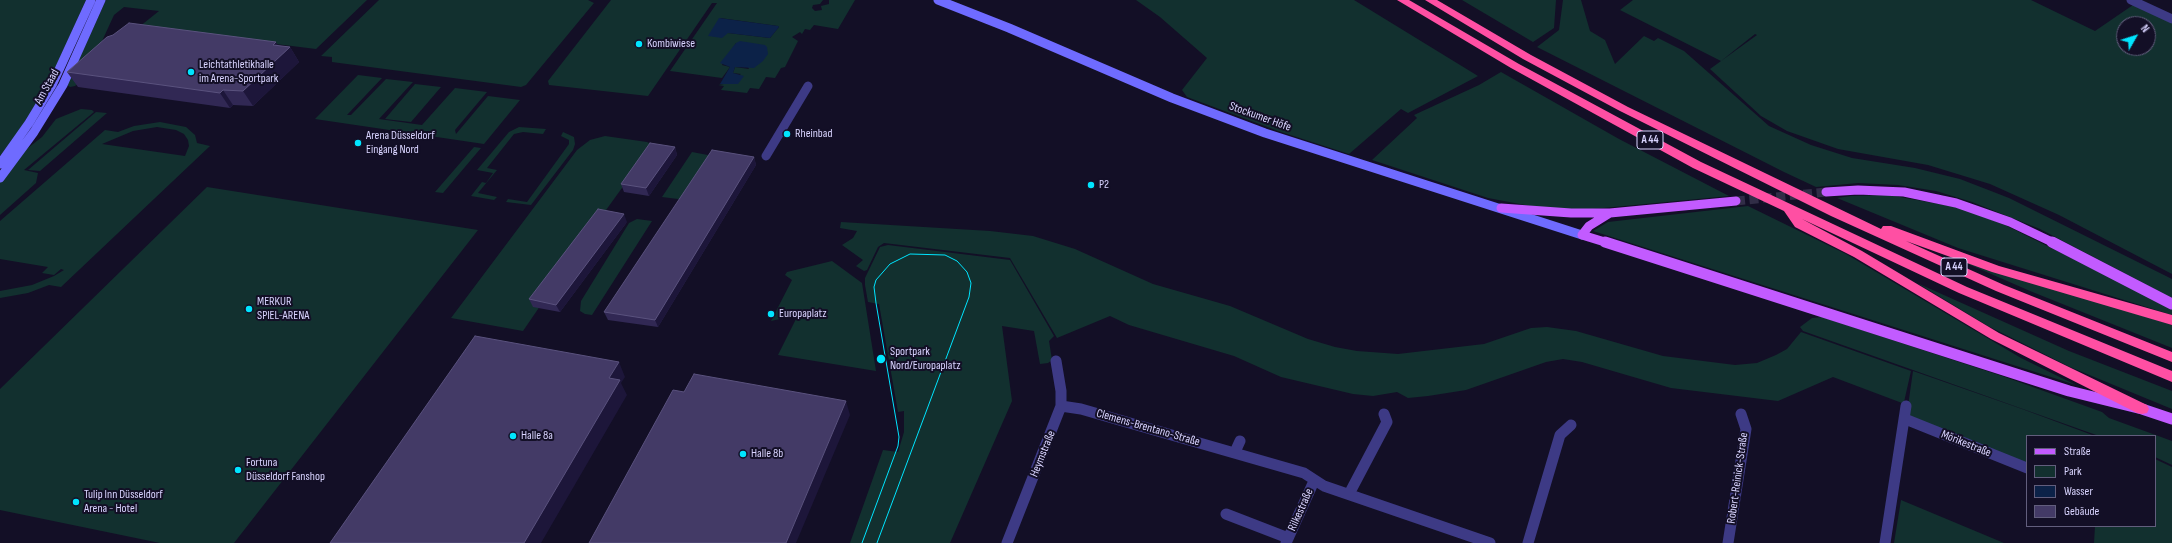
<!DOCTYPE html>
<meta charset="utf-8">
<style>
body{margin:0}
#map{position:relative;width:2172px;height:543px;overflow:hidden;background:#130f26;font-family:"Sofia Sans Condensed",sans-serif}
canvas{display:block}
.legend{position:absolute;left:2026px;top:435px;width:130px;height:92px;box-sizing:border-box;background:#130f26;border:1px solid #625e7d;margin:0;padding:5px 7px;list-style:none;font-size:12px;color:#d9d4ff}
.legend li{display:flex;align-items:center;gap:8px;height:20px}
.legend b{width:20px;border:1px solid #625e7d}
.north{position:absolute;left:2116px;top:16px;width:40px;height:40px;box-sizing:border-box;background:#130f26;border:1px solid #625e7d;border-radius:50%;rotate:51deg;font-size:11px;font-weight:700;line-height:16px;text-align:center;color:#d9d4ff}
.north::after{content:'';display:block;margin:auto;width:14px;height:18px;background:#00e5ff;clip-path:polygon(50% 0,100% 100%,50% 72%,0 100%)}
</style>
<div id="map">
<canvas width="2172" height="543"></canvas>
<ul class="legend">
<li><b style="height:5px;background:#c25bff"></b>Straße</li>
<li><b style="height:11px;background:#12302f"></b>Park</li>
<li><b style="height:11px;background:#0c2248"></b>Wasser</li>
<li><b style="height:11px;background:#433a66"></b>Gebäude</li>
</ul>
<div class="north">N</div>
</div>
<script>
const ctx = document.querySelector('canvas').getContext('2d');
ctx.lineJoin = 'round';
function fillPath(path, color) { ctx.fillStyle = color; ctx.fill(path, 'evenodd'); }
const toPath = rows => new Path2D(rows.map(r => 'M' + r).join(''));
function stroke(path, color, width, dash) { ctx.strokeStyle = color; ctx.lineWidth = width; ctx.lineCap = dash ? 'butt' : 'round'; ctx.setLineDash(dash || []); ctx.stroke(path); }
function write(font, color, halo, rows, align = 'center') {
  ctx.font = font + ' "Sofia Sans Condensed",sans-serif'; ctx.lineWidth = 4; ctx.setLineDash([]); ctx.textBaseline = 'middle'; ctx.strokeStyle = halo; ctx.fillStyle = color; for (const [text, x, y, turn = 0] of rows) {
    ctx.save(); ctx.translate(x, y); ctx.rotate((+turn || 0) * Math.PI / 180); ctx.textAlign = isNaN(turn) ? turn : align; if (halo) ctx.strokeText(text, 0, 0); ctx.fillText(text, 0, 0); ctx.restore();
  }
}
fillPath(toPath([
 [0,0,86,0,49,82,21,128,0,156],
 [106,0,367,0,316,49,139,27,159,11,124,7,114,15,86,76,75,86,70,87,67,85],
 [379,0,588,0,594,3,526,85,521,87,332,62,332,57,321,56],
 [611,0,823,0,820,4,813,5,812,8,815,11,822,10,821,6,829,4,829,0,855,0,838,29,814,25,810,30,805,29,802,34,800,32,792,37,798,41,785,67,781,68,775,78,766,77,759,89,750,88,747,93,721,90,724,86,718,85,724,84,741,74,733,73,735,67,749,69,736,43,722,65,730,67,722,78,670,71,717,3,712,3,648,96,549,85,548,81],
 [720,18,778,26,779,27,770,38,728,33],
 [1136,0,1354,0,1478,76,1408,113,1401,109,1349,154,1278,131,1187,97,1182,90,1207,58,1160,17],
 [1462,0,1556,0,1554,28,1533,42],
 [1563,0,1581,0,1590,31,1605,40,1615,64,1644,36,1654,41,1658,38,1684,51,1769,126,1811,145,1852,158,1915,168,1960,179,2009,198,2172,279,2172,298,2040,229,1972,202,1936,191,1898,185,1858,183,1816,187,1784,172,1537,47,1559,30],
 [1633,0,2031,0,2095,31,2133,5,2172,22,2172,274,2059,215,1990,184,1928,165,1838,149,1787,131,1761,116,1710,69,1757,35,1755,34,1721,61,1620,10],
 [2124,24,2148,24,2148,48,2124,48],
 [1501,72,1619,139,1729,196,1572,211,1541,208,1488,198,1372,160,1417,118,1414,115,1479,85],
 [358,75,382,78,347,115,351,115,386,79,413,82,379,119,422,125,455,88,487,92,455,130,456,134,488,96,520,100,484,144,315,119],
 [415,84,441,87,411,122,385,119],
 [81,109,92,110,94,112,24,170,38,173,36,183,0,215,0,182,24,151,42,137,56,119],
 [96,112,107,113,40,171,28,170],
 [160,122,186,127,195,135,197,143,210,146,61,287,49,285,28,293,0,298,0,291,32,285,54,276,64,270,61,269,54,275,42,273,48,267,0,259,0,221,105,130,118,132,134,126],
 [157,127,176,130,184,134,188,140,189,146,185,156,102,144,133,131],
 [519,127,546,129,543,134,523,132,514,134,487,168,497,170,478,193,497,197,494,200,471,196,482,182,486,183,493,173,477,170,509,132],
 [563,132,574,137,575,144,573,150,531,205,506,202,508,199,527,202,569,144,569,140,561,136],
 [605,136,647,142,653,145,601,217,523,331,451,318,577,150,590,140],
 [474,147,481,148,443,193,435,192],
 [692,152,713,156,686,200,662,197],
 [207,187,478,230,234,543,160,543,0,510,0,389],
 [1889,195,1961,208,2005,225,2172,308,2172,315,1958,248,1837,198,1851,196],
 [1748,206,1846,254,2021,358,2076,385,1593,231,1608,222],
 [637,219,652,221,592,315,585,314,580,311,581,301,629,223],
 [841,222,990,231,1033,236,1075,249,1153,284,1230,306,1308,339,1335,347,1357,351,1398,354,1484,344,1531,328,1547,327,1576,331,1663,356,1735,365,1757,363,1776,355,1787,349,1801,332,1911,371,1904,402,1902,403,1833,377,1778,401,1671,388,1582,362,1563,359,1546,362,1466,390,1428,396,1408,398,1397,392,1373,396,1353,394,1281,377,1234,356,1129,325,1110,316,1057,338,1010,258,884,243,878,247,867,270,864,271,856,266,863,260,842,245,853,238,857,231,840,228],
 [888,245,1010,260,1054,336,1049,341,1052,360,1048,363,1040,364,1034,331,1002,326,1012,401,950,543,850,543,883,450,898,452,904,432,904,411,898,412,879,304,868,302,865,285,865,278,880,247],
 [1950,256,2172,325,2172,348,2030,291],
 [832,261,862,283,876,371,778,355,798,315,771,321,792,280,785,275,787,272],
 [1917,283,2069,351,2172,391,2172,409,2070,367,1988,326],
 [1822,317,2005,377,2102,412,2109,418,2172,441,2172,465,2155,457,2155,436,2099,436,1803,331,1800,327,1812,318],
 [1913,371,2022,409,2095,436,2027,436,2027,467,1920,425,1907,413],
 [2155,459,2172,467,2172,543,2094,543,2095,526,2155,526],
 [1901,500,2004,543,1894,543]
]), '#12302f');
fillPath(toPath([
 [719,18,778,26,779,27,770,38,728,33,722,38,708,36],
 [740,41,765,45,767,47,768,54,763,61,754,68,735,67,733,73,744,76,738,84,720,84,730,67,720,63,736,43]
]), '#0c2248');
stroke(toPath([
 [1736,201,1826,192]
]), '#312d47', 9, [9, 4.5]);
stroke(toPath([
 [2131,0,2172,19],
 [766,156,808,86]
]), '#3d3a85', 9);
stroke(toPath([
 [1061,406,1081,409,1304,473,1324,486,1490,543],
 [1905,419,2027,468],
 [1235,452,1240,441],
 [1349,494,1387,422,1384,414],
 [1226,514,1288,538],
 [1007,543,1061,406,1061,391,1056,361],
 [1286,543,1314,481],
 [1528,543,1560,435,1571,425],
 [1728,543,1746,429,1741,414],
 [1885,543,1906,406]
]), '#3d3a85', 11);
stroke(toPath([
 [938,0,1009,28,1172,98,1265,133,1582,235],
 [0,164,29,123,52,85,91,0],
 [0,178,34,132,63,85,101,0]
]), '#6f6bff', 9);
stroke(toPath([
 [1826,192,1858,190,1904,192,1956,203,2010,222,2054,243],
 [1501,208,1571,213,1610,213,1736,201],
 [1608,243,1582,235,1589,226,1610,213]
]), '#c25bff', 9);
stroke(toPath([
 [1605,242,2069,391,2142,409,2172,419],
 [2052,242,2172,304]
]), '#c25bff', 11);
fillPath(toPath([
 [1397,0,1409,0,1519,64,1701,162,1967,287,2172,371,2172,382,1959,293,1802,219,1862,251,1999,333,2147,405,2149,409,2147,413,2142,414,2137,413,1991,339,1854,257,1795,227,1784,211,1693,168,1511,68,1397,0],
 [1425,0,1437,0,1531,55,1628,107,1881,229,1883,226,1891,226,1999,266,2172,315,2172,325,1992,272,1906,241,2004,285,2172,352,2172,362,1996,291,1831,216,1620,111,1523,59,1425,0]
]), '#ff4fa3');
stroke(toPath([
 [862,543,898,446,899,437,876,303,874,287,876,280,890,264,910,254,945,255,957,261,967,272,971,283,969,297,877,543]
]), '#00e5ff', 1);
fillPath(toPath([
 [278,46,290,47,299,62,253,106,233,105,230,108,78,87,67,72],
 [675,147,677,155,649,196,624,192,621,184],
 [754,157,756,165,658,327,608,320,604,312],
 [627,222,560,312,533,307,529,299]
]), '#312854');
fillPath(toPath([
 [276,42,283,54,290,47,299,62,253,106,243,91,273,45],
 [223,90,233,105,230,108,220,93],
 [675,147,677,155,649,196,646,188],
 [754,157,756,165,658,327,655,320],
 [624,214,627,222,560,312,556,305],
 [619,362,625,377,621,383,627,395,541,543,524,543,609,378],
 [846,401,850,415,796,543,786,543]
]), '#1d163a');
const building = toPath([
 [129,23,276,42,273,45,290,47,243,91,223,90,220,93,67,72,107,37,113,35,129,23],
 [650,143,675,147,646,188,621,184,650,143],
 [712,150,754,157,655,320,604,312,712,150],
 [598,209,624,214,556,305,529,299,598,209],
 [475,336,619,362,609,378,620,380,524,543,330,543,475,336],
 [694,374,846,401,786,543,589,543,673,390,684,392,694,374]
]);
fillPath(building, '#433a66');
stroke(building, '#5a527e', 1);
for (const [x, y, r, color] of [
 [639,44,4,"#00e5ff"],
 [191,72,4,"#00e5ff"],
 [787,134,4,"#00e5ff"],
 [358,143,4,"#00e5ff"],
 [1091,185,4,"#00e5ff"],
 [249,309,4,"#00e5ff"],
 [771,314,4,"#00e5ff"],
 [881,359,5,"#00e5ff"],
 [513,436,4,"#00e5ff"],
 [743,454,4,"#00e5ff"],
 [238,470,4,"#00e5ff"],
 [76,502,4,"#00e5ff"]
]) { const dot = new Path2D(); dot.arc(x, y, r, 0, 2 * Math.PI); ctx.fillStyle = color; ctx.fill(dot); stroke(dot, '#130f26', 1.5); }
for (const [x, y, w] of [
 [1650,140,26],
 [1954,267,26]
]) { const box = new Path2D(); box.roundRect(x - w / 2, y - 9, w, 18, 3); ctx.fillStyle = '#130f26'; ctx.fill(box); stroke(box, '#d9d4ff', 1); }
write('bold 11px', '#d9d4ff', null, [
 ["A 44",1650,140],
 ["A 44",1954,267]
]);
write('12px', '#d9d4ff', '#130f26', [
 ["Kombiwiese",647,44],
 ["Leichtathletikhalle",199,65],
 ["im Arena-Sportpark",199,79],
 ["Rheinbad",795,134],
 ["Arena Düsseldorf",366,136],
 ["Eingang Nord",366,150],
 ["P2",1099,185],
 ["MERKUR",257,302],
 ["SPIEL-ARENA",257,316],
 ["Europaplatz",779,314],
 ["Sportpark",890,352],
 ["Nord/Europaplatz",890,366],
 ["Halle 8a",521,436],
 ["Halle 8b",751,454],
 ["Fortuna",246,463],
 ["Düsseldorf Fanshop",246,477],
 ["Tulip Inn Düsseldorf",84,495],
 ["Arena - Hotel",84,509]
], 'left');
write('12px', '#d9d4ff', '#130f26', [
 ["Am Staad",47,87,-61],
 ["Stockumer Höfe",1260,117,20],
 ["Clemens-Brentano-Straße",1148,428,16],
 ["Mörikestraße",1966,444,22],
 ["Heymstraße",1043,454,-68],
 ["Robert-Reinick-Straße",1738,478,-82],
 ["Rilkestraße",1301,510,-66]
]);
</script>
